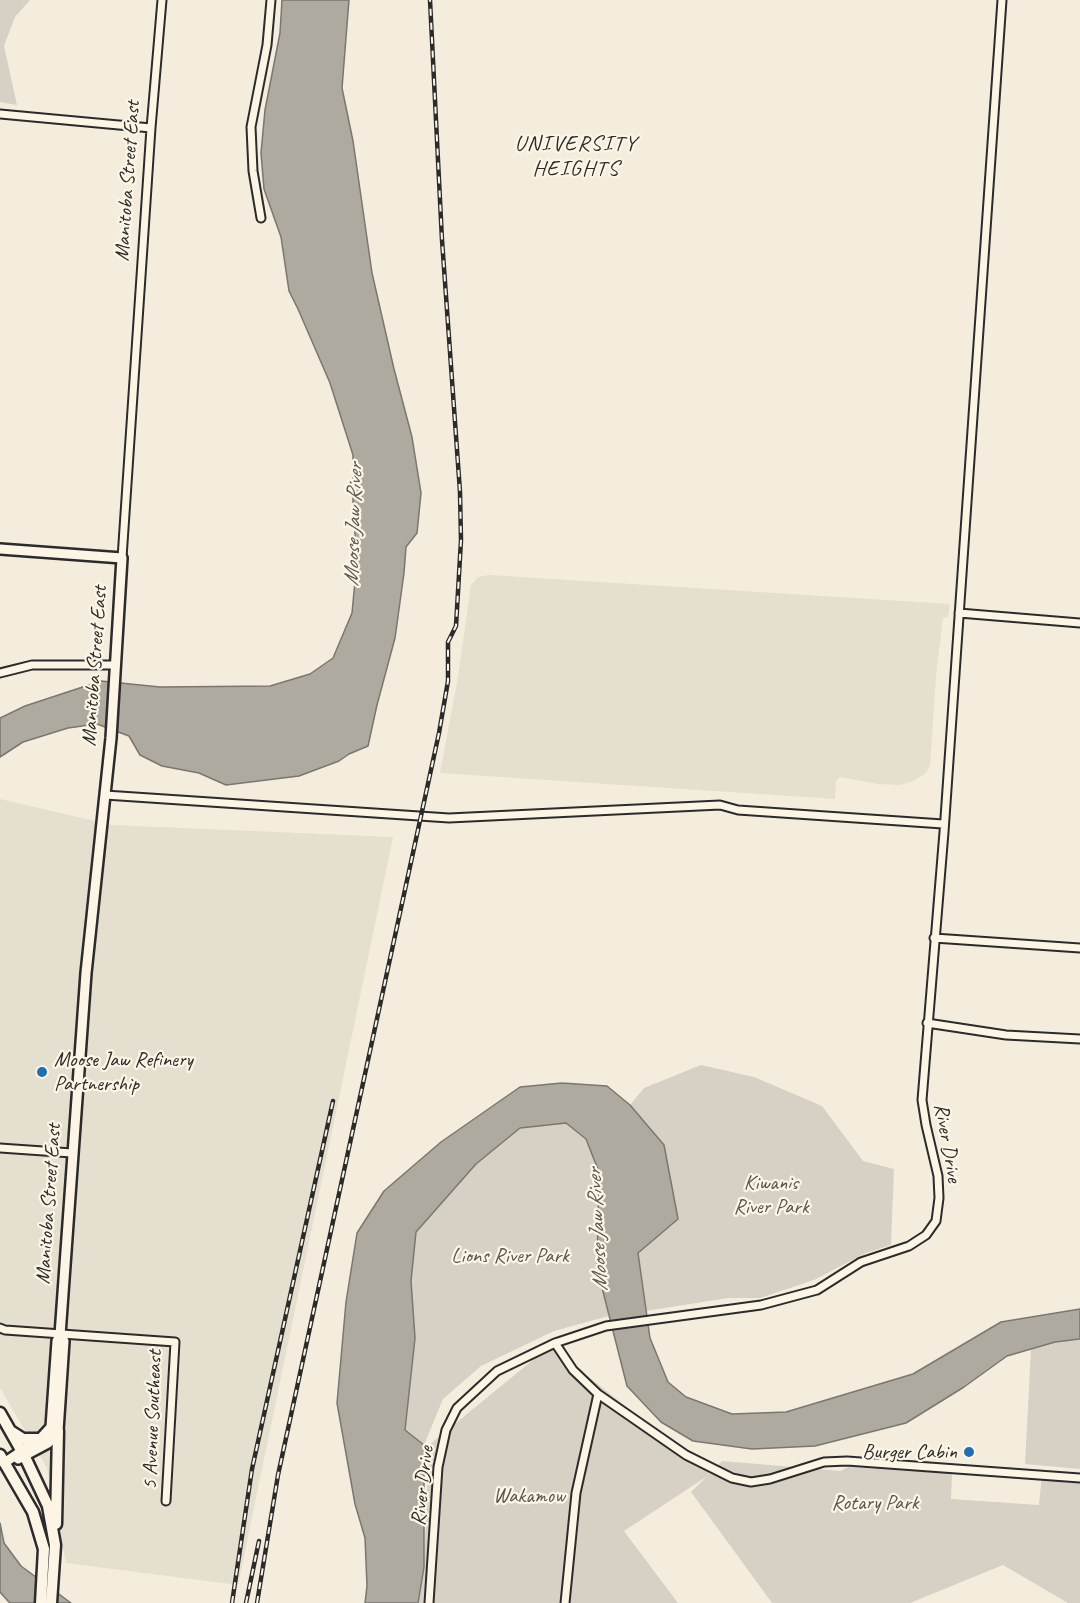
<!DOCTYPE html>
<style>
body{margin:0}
canvas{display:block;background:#f4edde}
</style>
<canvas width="1080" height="1603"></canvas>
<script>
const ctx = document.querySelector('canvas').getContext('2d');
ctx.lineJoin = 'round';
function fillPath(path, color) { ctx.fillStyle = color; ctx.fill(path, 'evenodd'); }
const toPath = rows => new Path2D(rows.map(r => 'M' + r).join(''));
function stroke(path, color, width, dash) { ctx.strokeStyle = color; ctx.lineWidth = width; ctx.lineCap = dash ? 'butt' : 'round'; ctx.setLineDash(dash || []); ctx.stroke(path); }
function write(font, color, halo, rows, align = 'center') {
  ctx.font = font + ' Caveat,sans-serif'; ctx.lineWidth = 4.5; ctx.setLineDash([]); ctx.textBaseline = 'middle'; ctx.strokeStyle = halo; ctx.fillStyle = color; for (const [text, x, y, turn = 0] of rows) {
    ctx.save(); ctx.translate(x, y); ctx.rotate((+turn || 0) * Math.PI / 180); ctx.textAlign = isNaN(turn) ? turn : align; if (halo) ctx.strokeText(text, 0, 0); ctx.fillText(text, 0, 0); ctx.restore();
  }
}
fillPath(toPath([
 [489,575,950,604,948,617,943,618,936,676,930,766,925,774,913,781,900,785,878,784,840,777,836,781,835,799,440,773,458,677,471,585,478,577],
 [0,799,112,825,393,837,238,1585,66,1563,47,1468,0,1388]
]), '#e5dfd0');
fillPath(toPath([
 [0,0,30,0,15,17,4,46,17,105,0,102],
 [701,1065,754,1077,822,1106,863,1161,894,1169,891,1245,866,1253,814,1280,760,1298,728,1298,646,1311,638,1253,630,1105,644,1088],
 [566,1123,586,1139,599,1172,597,1268,609,1316,554,1331,481,1366,443,1399,424,1445,405,1430,415,1338,411,1281,416,1232,476,1164,520,1128],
 [1080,1340,1080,1469,1025,1464,1031,1349,1055,1342],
 [550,1346,710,1474,722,1461,841,1471,848,1467,952,1473,951,1499,1039,1505,1042,1475,1080,1477,1080,1603,1068,1603,1003,1565,910,1603,772,1603,691,1492,706,1477,624,1531,678,1603,418,1603,424,1567,429,1445]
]), '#d6d1c4');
const water = toPath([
 [282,0,349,0,342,88,353,141,372,273,394,369,412,437,421,493,417,533,406,547,404,573,395,638,377,705,368,746,349,754,339,761,299,776,226,785,199,773,162,766,140,755,129,736,97,724,68,728,23,742,0,757,0,718,25,706,101,681,160,687,270,686,310,674,333,658,352,613,357,560,353,508,353,455,330,383,298,309,289,291,281,237,264,189,261,153,265,110,280,33,282,0],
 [562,1083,607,1086,630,1105,664,1145,678,1219,638,1253,650,1338,668,1382,686,1397,732,1414,786,1412,913,1374,1001,1322,1080,1309,1080,1339,1055,1342,1007,1356,964,1387,906,1423,815,1446,752,1449,693,1441,661,1422,627,1386,597,1268,599,1172,586,1139,566,1123,520,1128,476,1164,416,1232,411,1281,415,1338,405,1430,424,1445,424,1567,418,1603,365,1603,367,1586,365,1538,355,1504,337,1403,346,1302,357,1233,384,1191,441,1142,520,1087,562,1083],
 [0,1523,4,1543,21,1566,71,1603,10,1603,8,1601,0,1592,0,1523]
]);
fillPath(water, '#afaaa0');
stroke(water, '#7a7771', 1.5);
const street = toPath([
 [0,114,151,128],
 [261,218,253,171,251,127,267,45,271,0],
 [122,558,151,128,162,0],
 [959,613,1080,623],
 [0,673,32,665,114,665],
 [105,795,449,818,720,805,738,810,943,824],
 [934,938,1080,948],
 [927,1023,1006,1035,1080,1039],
 [0,1148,72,1153],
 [0,1328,5,1330,175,1342,166,1501],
 [555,1343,573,1370,598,1394,686,1455,732,1478,751,1482,770,1479,824,1462,847,1461,1080,1478],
 [429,1603,438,1467,446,1430,457,1408,497,1371,555,1343,606,1326,761,1305,817,1290,861,1262,909,1246,926,1235,936,1221,939,1198,938,1176,926,1125,922,1100,944,832,1002,0],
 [565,1603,576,1493,598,1394]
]);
const secondary = toPath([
 [0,549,122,558,111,738,86,973,60,1335,57,1341,51,1427,40,1439,4,1463],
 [18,1459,48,1443,58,1431,64,1341,60,1335]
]);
const primary = toPath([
 [0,1413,25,1457,48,1506,55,1545,51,1603],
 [12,1432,23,1439,40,1439],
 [0,1455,33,1512,44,1549,41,1603],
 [56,1524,58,1431]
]);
stroke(street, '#2b2b2b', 11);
stroke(secondary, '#2b2b2b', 14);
stroke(primary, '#2b2b2b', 15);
stroke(street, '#fcf5e5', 7);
stroke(secondary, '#fcf5e5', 9);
stroke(primary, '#fcf5e5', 10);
const rail = toPath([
 [232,1603,252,1469,333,1101],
 [246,1603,259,1541],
 [257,1603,278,1475,439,733,448,681,448,642,456,626,461,540,460,492,442,240,430,0]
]);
stroke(rail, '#2b2b2b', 4.5);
stroke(rail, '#fcf5e5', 2, [7]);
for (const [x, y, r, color] of [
 [42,1072,6,"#1f6fb2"],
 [969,1452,6,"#1f6fb2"]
]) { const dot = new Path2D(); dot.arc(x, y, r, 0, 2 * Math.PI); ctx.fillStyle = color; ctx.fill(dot); stroke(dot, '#fcf5e5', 2); }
write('21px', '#2b2b2b', '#fcf5e5', [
 ["Manitoba Street East",128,181,-86],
 ["Manitoba Street East",95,666,-86],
 ["River Drive",947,1143,80],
 ["Manitoba Street East",49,1204,-86],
 ["5 Avenue Southeast",153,1420,-88],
 ["River Drive",423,1486,-84]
]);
write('21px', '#2b2b2b', '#fcf5e5', [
 ["Moose Jaw Refinery",54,1060],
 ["Partnership",54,1084],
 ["Burger Cabin",957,1452,"right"]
], 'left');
write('21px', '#565451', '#fcf5e5', [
 ["Kiwanis",771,1183],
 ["River Park",771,1207],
 ["Lions River Park",510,1256],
 ["Wakamow",529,1496],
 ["Rotary Park",875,1503]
]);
ctx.letterSpacing = '1.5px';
write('22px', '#2b2b2b', '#fcf5e5', [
 ["UNIVERSITY",576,144],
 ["HEIGHTS",576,169]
]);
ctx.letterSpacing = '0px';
write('italic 22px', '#595754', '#fcf5e5', [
 ["Moose Jaw River",354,525,-88],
 ["Moose Jaw River",598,1230,-93]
]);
</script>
